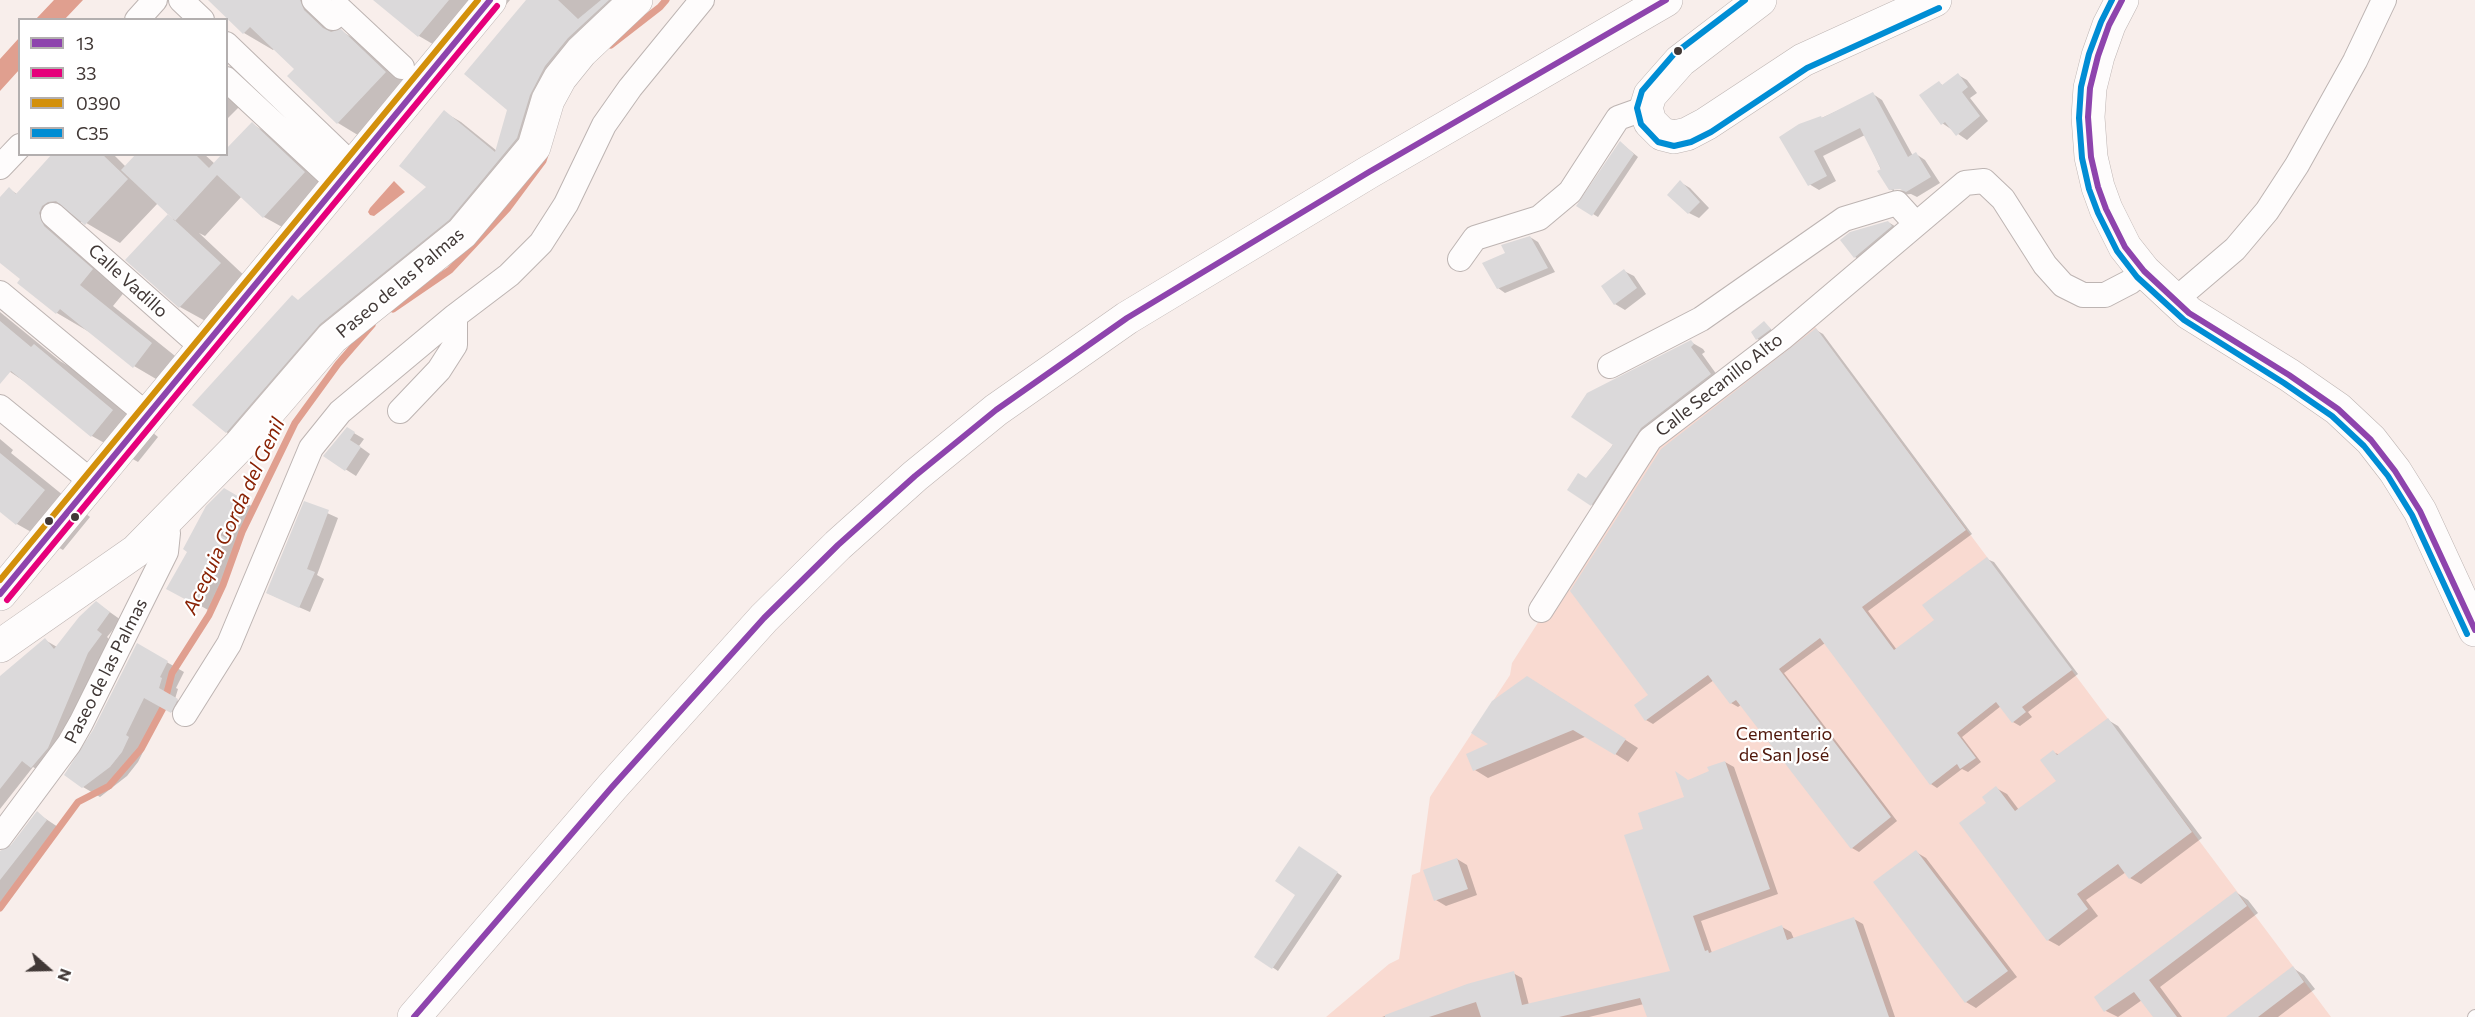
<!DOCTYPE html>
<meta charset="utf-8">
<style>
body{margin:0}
#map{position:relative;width:2475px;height:1017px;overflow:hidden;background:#f8eeeb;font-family:Commissioner,sans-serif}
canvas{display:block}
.legend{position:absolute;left:18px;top:18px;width:210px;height:138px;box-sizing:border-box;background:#fff;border:2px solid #b3afaf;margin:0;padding:8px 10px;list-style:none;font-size:18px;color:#413836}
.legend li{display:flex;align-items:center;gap:12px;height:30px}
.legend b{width:30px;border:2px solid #b3afaf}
.north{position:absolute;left:18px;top:939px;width:60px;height:60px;-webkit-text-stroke:4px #fff;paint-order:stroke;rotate:110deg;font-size:16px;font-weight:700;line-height:24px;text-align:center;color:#413836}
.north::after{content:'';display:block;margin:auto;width:21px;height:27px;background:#413836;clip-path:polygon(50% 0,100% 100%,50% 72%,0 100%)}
</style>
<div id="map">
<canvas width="2475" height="1017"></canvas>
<ul class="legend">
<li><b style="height:8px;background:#8e44ad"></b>13</li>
<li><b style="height:8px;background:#e6007b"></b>33</li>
<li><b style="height:8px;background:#d3900b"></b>0390</li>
<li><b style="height:8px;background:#008dd4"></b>C35</li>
</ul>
<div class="north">N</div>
</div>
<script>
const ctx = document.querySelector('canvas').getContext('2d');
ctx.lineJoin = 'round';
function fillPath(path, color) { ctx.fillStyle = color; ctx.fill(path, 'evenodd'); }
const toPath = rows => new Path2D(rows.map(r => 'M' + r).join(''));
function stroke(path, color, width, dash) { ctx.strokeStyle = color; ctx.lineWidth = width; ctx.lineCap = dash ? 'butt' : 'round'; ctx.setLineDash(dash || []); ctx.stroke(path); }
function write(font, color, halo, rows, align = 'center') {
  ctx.font = font + ' Commissioner,sans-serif'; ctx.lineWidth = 4.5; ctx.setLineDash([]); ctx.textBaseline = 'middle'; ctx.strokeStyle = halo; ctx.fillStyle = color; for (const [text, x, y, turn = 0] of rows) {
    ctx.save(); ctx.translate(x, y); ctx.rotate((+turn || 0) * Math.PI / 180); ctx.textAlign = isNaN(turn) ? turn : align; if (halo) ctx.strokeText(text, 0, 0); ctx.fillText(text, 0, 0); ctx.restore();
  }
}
fillPath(toPath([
 [1813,324,1824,339,2331,1017,1326,1017,1389,964,1399,959,1412,875,1420,872,1430,797,1510,675,1512,663,1654,442]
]), '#f9dad1');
fillPath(toPath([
 [54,0,83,0,65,19,36,19],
 [19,38,19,70,0,91,0,59],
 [394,181,405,192,374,216,370,215,368,212,370,208]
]), '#e09f8f');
fillPath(toPath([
 [210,0,320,0,333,28,337,32,341,31,370,48,414,89,366,140,338,123,289,76,296,69,275,48,273,50,244,33],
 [376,0,510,0,460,60,419,36],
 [528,0,627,0,585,48,534,148,243,441,226,432,299,301,428,187,444,112,461,122,497,151,509,110],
 [1958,75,1967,80,1977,93,1970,98,1988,121,1967,140,1942,123,1939,83,1944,86],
 [226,89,242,104,226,120],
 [1873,94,1882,100,1913,156,1916,154,1925,160,1940,183,1917,197,1911,194,1900,195,1890,189,1865,135,1823,156,1836,181,1819,190,1809,184,1781,137],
 [1894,188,1908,190,1894,191],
 [252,124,281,141,333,190,293,233,264,217,242,196,205,236,199,233,249,280,209,323,180,307,173,219,158,203,120,243,83,221,76,225,126,290,113,306,185,364,168,386,134,366,91,333,57,313,19,283,22,279,0,261,0,199,9,189,17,194,54,154,113,154,126,167,138,154,204,154,215,164,226,154],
 [1621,143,1638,157,1598,217,1578,205],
 [1680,182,1690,188,1709,208,1699,218,1689,213],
 [1888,222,1898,228,1865,263,1855,257,1842,240],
 [1530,237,1538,242,1555,272,1505,293,1498,288,1508,253],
 [1624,271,1634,276,1646,294,1625,310,1615,304],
 [0,312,60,361,80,373,158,437,138,462,92,436,31,386,0,365],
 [1764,323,1774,332,1762,341,1757,339],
 [1816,330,1823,334,1972,534,1868,611,1897,650,1936,620,1987,559,1994,562,2078,674,2028,712,2032,717,2020,726,2013,722,2001,706,1962,737,1981,762,1968,772,1962,769,1937,788,1931,784,1825,643,1784,673,1897,821,1859,852,1852,848,1742,704,1738,707,1731,703,1714,680,1653,724,1646,720,1636,706,1650,696],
 [1691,342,1703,349,1705,352,1702,354,1722,382,1653,435,1604,511,1591,504,1587,479],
 [347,429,364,439,359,446,370,454,356,476,325,456],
 [0,439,13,450,11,453,90,517,63,550,17,524,0,510],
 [224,490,255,508,234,545,240,548,210,611,168,588],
 [305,503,338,518,317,575,324,579,310,612,267,593],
 [97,603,121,620,107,637,112,642,99,659,59,755,43,773,33,767,0,809,0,678,45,640,57,647],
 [137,645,184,672,176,688,178,689,175,699,194,710,188,721,161,706,142,746,145,748,138,762,127,776,100,797,83,787],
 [1540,685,1638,748,1628,762,1587,736,1488,778,1475,770,1468,754,1491,744],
 [2108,720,2118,726,2202,838,2141,884,2130,878,2126,872,2086,900,2098,916,2059,946,2048,940,1988,803,1996,788,2007,794,2019,810,2058,782,2053,752,2060,755],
 [1725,762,1734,767,1778,894,1701,921,1712,953,1782,927,1791,932,1794,939,1854,919,1863,924,1895,1017,1649,1017,1644,1004,1589,1017,1382,1017,1467,986,1513,973,1522,978,1529,1005,1672,972,1645,830,1686,798,1688,781,1711,772],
 [37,813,58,827,0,903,0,852,6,852],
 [1304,850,1342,876,1278,971,1256,956,1298,895],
 [1916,852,1926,858,2017,977,1976,1008,1966,1002],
 [1457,859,1467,865,1477,895,1446,906,1436,900],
 [2237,893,2248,900,2258,913,2160,987,2182,1017,2155,1017,2142,1000,2118,1017,2106,1011,2096,998],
 [2293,968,2304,975,2315,989,2278,1017,2228,1017]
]), '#0003');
stroke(toPath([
 [611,45,660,7,666,0],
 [393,309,450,270,508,208,543,161,545,155],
 [0,908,78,802,109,786,141,749,163,708,172,673,209,615,223,585,242,532,295,423,338,364,372,325]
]), '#e09f8f', 7);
fillPath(toPath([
 [208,0,300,0,304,10,323,28,331,32,341,29,386,72,337,124,287,76,294,69,250,27,243,34],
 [373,0,449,0,418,37],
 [526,0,558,0,578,19,601,0,609,0,568,38,545,66,530,95,517,138,449,220,320,324,226,433,192,405,292,295,298,300,426,187,399,166,444,110,495,152,507,110,464,74],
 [1958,73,1968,87,1962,92,1980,116,1956,136,1945,122,1941,125,1919,95,1939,81,1942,85],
 [1873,92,1908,157,1916,152,1931,177,1906,192,1900,189,1889,190,1877,171,1881,169,1860,128,1814,151,1827,176,1808,186,1779,137,1799,124,1821,116,1822,118],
 [252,122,305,172,263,218,217,175,175,221,121,170,136,154,195,154,209,168,222,154,226,154,226,149],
 [1620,141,1634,154,1592,216,1576,206],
 [52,154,102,154,128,179,85,225,56,201,48,202,42,206,39,213,44,226,93,269,80,285,152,343,133,368,60,309,56,314,17,283,20,279,0,263,0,197,9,187,16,194],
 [1680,180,1700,202,1688,214,1667,195],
 [168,214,221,263,179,308,125,260],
 [1888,221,1892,226,1854,258,1840,240,1850,232],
 [1530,236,1548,268,1497,289,1482,263,1505,253,1501,245],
 [1624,269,1637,288,1614,305,1601,286],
 [0,321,31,347,34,344,113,410,91,437,11,371,0,384],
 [1764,321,1771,329,1756,340,1751,332],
 [1816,328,1966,530,1862,607,1894,650,1934,620,1922,605,1987,557,2072,670,2022,707,2026,712,2012,723,1996,702,1957,733,1976,758,1960,769,1957,764,1930,785,1820,638,1779,669,1891,817,1851,849,1736,700,1730,704,1708,675,1645,721,1634,705,1648,695,1570,591,1661,449],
 [1691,340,1694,344,1691,347,1711,374,1641,428,1591,506,1567,490,1578,473,1586,478,1613,445,1571,417,1587,393],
 [347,427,355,432,350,440,361,447,345,471,323,456],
 [0,453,45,490,16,525,0,512],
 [224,488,241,498,220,535,226,538,194,604,166,589,187,552,183,549,206,506],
 [304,501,329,510,307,569,315,572,299,608,266,593],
 [96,601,110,612,97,630,102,634,88,653,48,748,31,768,22,761,0,789,0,676,45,638,54,649,79,617],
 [137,643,168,661,160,677,162,678,159,688,178,699,171,713,144,698,126,735,129,737,122,752,110,767,82,788,64,775,93,730],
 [1527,676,1626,739,1615,755,1573,730,1473,771,1466,754,1488,744,1471,733,1492,701],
 [2108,718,2192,832,2129,879,2118,864,2077,894,2088,909,2047,941,1959,823,1986,803,1982,797,1996,786,2015,811,2056,781,2040,760,2053,750,2057,755],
 [1725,761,1770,889,1693,916,1705,951,1708,950,1709,953,1782,925,1787,940,1854,917,1889,1017,1647,1017,1640,998,1559,1017,1481,1017,1476,1002,1429,1017,1385,1017,1385,1015,1467,984,1514,971,1522,1005,1670,971,1624,835,1643,829,1638,813,1684,797,1675,771,1688,780,1709,771,1707,767],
 [37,811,47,820,0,880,0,851,11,845],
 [1299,846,1338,872,1272,969,1254,957,1295,895,1275,881],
 [1916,850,2008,971,1965,1003,1873,882],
 [1457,858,1468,889,1434,901,1423,870],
 [2236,891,2247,906,2149,980,2177,1017,2153,1017,2134,992,2104,1012,2094,997],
 [2293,966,2304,982,2258,1017,2226,1017]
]), '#dbd9da');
const lane = toPath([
 [2474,1017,2475,1016]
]);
const street = toPath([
 [181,0,202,20],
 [314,0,333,18,340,9,402,67],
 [137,20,155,0],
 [226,44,352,165],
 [226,79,338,183],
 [0,167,20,146],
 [53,215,202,347],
 [1460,259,1475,238,1539,218,1570,192,1618,118,1646,108],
 [0,293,146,414],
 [2174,301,2235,249,2267,211,2297,165,2355,61,2384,0],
 [1610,366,1701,319,1844,219,1897,203,1916,224],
 [0,407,92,482],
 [400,411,439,370,455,345,455,316],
 [1541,610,1650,439,1782,338,1965,183,1984,181,2003,199,2045,265,2063,285,2083,295,2105,295,2130,282,2144,271],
 [185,714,229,644,311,448,340,412,455,316,509,275,541,243,566,204,604,125,630,88,702,0],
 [0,837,69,744,81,723,166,552,168,533,163,525]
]);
const secondary = toPath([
 [1760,0,1680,61,1650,95,1646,108,1650,122,1662,134,1674,137,1687,134,1706,124,1803,60,1935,0],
 [2122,0,2109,25,2098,56,2090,88,2088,117,2091,157,2098,187,2106,209,2125,247,2144,271,2189,313,2289,375,2338,409,2371,440,2395,471,2420,511,2475,630],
 [0,646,136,551,240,445,332,338,462,233,534,147,548,100,560,78,581,52,636,0],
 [414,1017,612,787,764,618,838,545,915,476,996,410,1127,318,1369,172,1666,0]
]);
const primary = toPath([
 [0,594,490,0]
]);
stroke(lane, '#bdb4b2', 14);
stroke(street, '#bdb4b2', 26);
stroke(secondary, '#bdb4b2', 34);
stroke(primary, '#bdb4b2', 34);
stroke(lane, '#fefcfc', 12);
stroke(street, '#fefcfc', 24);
stroke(secondary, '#fefcfc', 33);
stroke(primary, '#fefcfc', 33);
stroke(toPath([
 [2122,0,2109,25,2098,56,2090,88,2088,117,2091,157,2098,187,2106,209,2125,247,2144,271,2189,313,2289,375,2338,409,2371,440,2395,471,2420,511,2475,630],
 [0,594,490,0],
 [414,1017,612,787,764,618,838,545,915,476,996,410,1127,318,1369,172,1666,0]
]), '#8e44ad', 6);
stroke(toPath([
 [7,600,497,6]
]), '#e6007b', 6);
stroke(toPath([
 [0,580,478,0]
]), '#d3900b', 6);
stroke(toPath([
 [1745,0,1674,54,1642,91,1637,108,1641,124,1658,142,1674,146,1691,142,1711,132,1807,68,1939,8],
 [2112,0,2101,22,2089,54,2081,87,2079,118,2082,158,2089,189,2098,213,2117,251,2137,277,2184,320,2284,383,2332,416,2364,446,2388,476,2412,515,2467,634]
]), '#008dd4', 6);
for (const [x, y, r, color] of [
 [1678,51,5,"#413836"],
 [75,517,5,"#413836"],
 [49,521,5,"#413836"]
]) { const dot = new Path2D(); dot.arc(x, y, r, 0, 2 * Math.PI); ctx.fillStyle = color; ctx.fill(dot); stroke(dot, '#fff', 2); }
write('18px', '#413836', '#fff', [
 ["Calle Vadillo",128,281,42],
 ["Paseo de las Palmas",400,283,-40],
 ["Calle Secanillo Alto",1719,385,-38],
 ["Paseo de las Palmas",106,671,-63]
]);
write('18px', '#4f170a', '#fff', [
 ["Cementerio",1784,734],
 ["de San José",1784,755]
]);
write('italic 20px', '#892103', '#fff', [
 ["Acequia Gorda del Genil",234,516,-65]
]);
</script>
